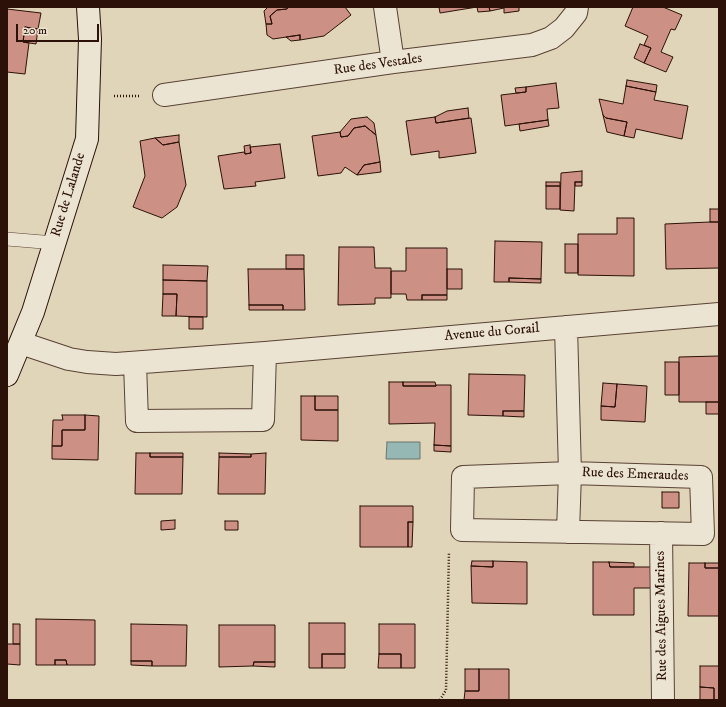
<!DOCTYPE html>
<style>
body{margin:0}
#map{position:relative;width:726px;height:707px;overflow:hidden;background:#e1d5b9;font-family:"IM FELL DW Pica",serif}
canvas{display:block}
.frame{position:absolute;inset:0;border:8px solid #2b1107;pointer-events:none}
.scale{position:absolute;left:16px;top:24px;width:83px;height:18px;box-sizing:border-box;border:2px solid #2b1107;border-top:0;padding-left:5px;font-size:12px;line-height:14px;white-space:nowrap;color:#2b1107;-webkit-text-stroke:3px #ece4d2;paint-order:stroke}
</style>
<div id="map">
<canvas width="726" height="707"></canvas>
<div class="frame"></div>
<div class="scale">20 m</div>
</div>
<script>
const ctx = document.querySelector('canvas').getContext('2d');
ctx.lineJoin = 'round';
function fillPath(path, color) { ctx.fillStyle = color; ctx.fill(path, 'evenodd'); }
const toPath = rows => new Path2D(rows.map(r => 'M' + r).join(''));
function stroke(path, color, width, dash) { ctx.strokeStyle = color; ctx.lineWidth = width; ctx.lineCap = dash ? 'butt' : 'round'; ctx.setLineDash(dash || []); ctx.stroke(path); }
function write(font, color, halo, rows, align = 'center') {
  ctx.font = font + ' "IM FELL DW Pica",serif'; ctx.lineWidth = 3.5; ctx.setLineDash([]); ctx.textBaseline = 'middle'; ctx.strokeStyle = halo; ctx.fillStyle = color; for (const [text, x, y, turn = 0] of rows) {
    ctx.save(); ctx.translate(x, y); ctx.rotate((+turn || 0) * Math.PI / 180); ctx.textAlign = isNaN(turn) ? turn : align; if (halo) ctx.strokeText(text, 0, 0); ctx.fillText(text, 0, 0); ctx.restore();
  }
}
const water = toPath([
 [387,442,420,442,420,459,386,459,387,442]
]);
fillPath(water, '#95b8b5');
stroke(water, '#6b756f', 1);
const building = toPath([
 [268,7,289,7,287,9,277,10,270,16,272,24,266,24,264,11,268,7],
 [289,7,345,7,351,15,324,36,300,40,300,35,273,39,267,35,266,24,272,24,270,16,277,10,287,9,289,7],
 [439,7,477,7,440,13,439,7],
 [477,7,489,7,490,11,478,12,477,7],
 [489,7,519,7,519,11,504,13,504,8,490,11,489,7],
 [633,7,663,7,682,15,675,30,671,29,661,52,673,57,666,72,644,63,651,48,644,45,648,36,625,26,633,7],
 [7,9,41,13,38,29,25,27,23,42,29,43,25,74,7,72,7,9],
 [25,27,38,29,36,44,23,42,25,27],
 [300,35,300,40,291,41,286,37,300,35],
 [640,44,651,48,644,63,634,58,640,44],
 [627,80,657,85,656,92,626,86,627,80],
 [556,83,559,108,547,109,548,120,505,126,501,95,526,92,526,87,556,83],
 [626,86,656,92,654,100,688,106,682,139,636,129,634,138,624,136,627,122,606,118,603,115,599,99,623,104,626,86],
 [526,87,526,92,516,93,515,88,526,87],
 [468,108,469,118,436,123,435,117,447,111,468,108],
 [603,115,606,118,627,122,624,136,607,132,603,115],
 [367,117,374,123,376,135,365,126,354,128,348,136,341,137,340,132,351,119,367,117],
 [435,117,436,123,471,118,476,153,439,158,439,151,411,155,406,121,435,117],
 [548,120,549,126,520,131,519,124,548,120],
 [365,126,376,135,380,162,364,165,357,175,345,167,341,173,318,176,312,136,340,132,341,137,348,136,354,128,365,126],
 [179,135,179,142,163,145,155,138,179,135],
 [155,138,163,145,179,142,186,185,177,207,162,218,133,207,145,176,140,141,155,138],
 [280,144,285,178,255,182,256,186,224,189,218,156,244,152,245,154,251,153,250,147,280,144],
 [250,145,251,153,245,154,244,146,250,145],
 [380,162,381,172,357,175,364,165,380,162],
 [582,171,582,182,575,182,574,211,560,210,561,173,582,171],
 [546,182,560,182,560,186,546,186,546,182],
 [575,182,582,182,582,186,575,186,575,182],
 [546,186,560,186,560,209,546,209,546,186],
 [710,209,719,209,719,222,710,222,710,209],
 [617,218,634,218,634,276,578,275,578,234,617,234,617,218],
 [710,222,719,222,719,268,666,269,665,224,710,222],
 [495,241,542,242,541,279,509,278,509,282,494,282,495,241],
 [565,244,578,244,578,273,565,273,565,244],
 [339,247,374,247,375,268,391,268,391,298,375,298,375,304,338,305,339,247],
 [406,248,447,248,447,295,422,295,422,300,407,300,406,294,391,294,391,271,406,271,406,248],
 [286,255,304,255,304,269,286,269,286,255],
 [163,265,208,266,207,281,163,280,163,265],
 [248,269,304,269,305,310,283,310,283,305,249,305,248,269],
 [447,269,462,269,462,289,447,289,447,269],
 [509,278,541,279,541,283,509,282,509,278],
 [163,280,207,281,207,317,176,316,177,294,163,294,163,280],
 [163,294,177,294,176,316,162,316,163,294],
 [422,295,447,295,447,300,422,300,422,295],
 [249,305,283,305,283,310,249,310,249,305],
 [189,317,203,317,203,329,189,329,189,317],
 [719,356,719,402,679,402,679,357,719,356],
 [665,362,679,362,679,395,665,395,665,362],
 [469,374,525,375,524,411,503,411,503,416,468,415,469,374],
 [389,382,403,382,403,386,436,386,436,385,451,385,451,446,434,445,435,423,389,424,389,382],
 [403,382,435,382,436,386,403,386,403,382],
 [603,383,617,384,615,407,601,406,603,383],
 [617,384,647,386,645,422,601,420,601,406,615,407,617,384],
 [301,396,315,396,315,410,338,410,338,441,301,440,301,396],
 [315,396,338,396,338,410,315,410,315,396],
 [706,402,719,402,719,414,706,414,706,402],
 [503,411,524,411,524,417,503,416,503,411],
 [62,415,85,415,85,430,62,430,62,446,52,446,53,420,63,420,62,415],
 [85,415,99,416,98,460,52,459,52,446,62,446,62,430,85,430,85,415],
 [434,445,451,446,451,452,434,451,434,445],
 [136,453,150,453,150,457,183,457,182,494,135,494,136,453],
 [150,453,183,453,183,457,150,457,150,453],
 [219,453,251,454,251,457,219,457,219,453],
 [266,453,265,494,218,494,219,457,251,457,251,454,266,453],
 [662,492,679,492,679,508,662,508,662,492],
 [360,506,413,506,413,522,408,522,408,547,360,547,360,506],
 [175,520,175,529,161,530,161,521,175,520],
 [225,521,238,521,238,530,225,530,225,521],
 [408,522,413,522,412,547,408,547,408,522],
 [472,561,493,561,493,567,471,566,472,561],
 [493,561,527,562,527,604,472,603,471,566,493,567,493,561],
 [593,562,609,562,610,567,651,567,651,588,634,588,634,615,593,615,593,562],
 [609,562,634,563,634,567,610,567,609,562],
 [689,563,705,563,705,568,719,568,719,616,688,616,689,563],
 [705,563,719,563,719,568,705,568,705,563],
 [36,619,95,620,95,665,67,665,66,660,55,660,55,665,36,665,36,619],
 [309,623,345,623,345,654,322,654,322,668,309,668,309,623],
 [13,624,20,624,20,644,13,644,13,624],
 [131,624,187,625,186,666,152,666,152,661,131,661,131,624],
 [379,624,415,624,415,668,401,668,401,654,379,654,379,624],
 [219,625,275,625,275,662,254,662,253,666,219,667,219,625],
 [7,644,20,644,20,665,7,664,7,644],
 [322,654,345,654,345,668,322,668,322,654],
 [379,654,401,654,401,668,378,668,379,654],
 [55,660,66,660,67,665,55,665,55,660],
 [131,661,152,661,152,666,131,665,131,661],
 [254,662,275,662,275,667,253,666,254,662],
 [700,666,719,666,719,700,714,700,714,688,700,687,700,666],
 [465,669,479,669,479,691,465,691,465,669],
 [479,669,509,669,509,700,464,700,465,691,479,691,479,669],
 [700,687,714,688,714,700,700,700,700,687]
]);
fillPath(building, '#cd9084');
stroke(building, '#2b1107', 1);
const lane = toPath([
 [7,239,55,243]
]);
const street = toPath([
 [385,7,393,62],
 [164,95,393,62,532,45,551,38,564,28,576,13,577,7],
 [566,327,570,473,568,532],
 [21,343,69,359,87,362,116,364,265,353,719,314],
 [135,363,137,421,263,420,265,353],
 [570,473,701,477,703,534,462,530,463,477,570,473],
 [661,533,663,700]
]);
const secondary = toPath([
 [7,375,33,312,87,139,90,39,88,7]
]);
stroke(lane, '#584234', 14);
stroke(street, '#584234', 24);
stroke(secondary, '#2b1107', 24);
stroke(toPath([
 [114,96,139,96],
 [440,700,446,690,449,552]
]), '#2b1107', 2.5, [1, 2]);
stroke(lane, '#ece4d2', 13);
stroke(street, '#ece4d2', 22);
stroke(secondary, '#ece4d2', 22);
write('14px', '#2b1107', '#ece4d2', [
 ["Rue des Vestales",378,65,-8],
 ["Rue de Lalande",69,195,-73],
 ["Avenue du Corail",492,333,-5],
 ["Rue des Emeraudes",635,475,2],
 ["Rue des Aigues Marines",662,616,-91]
]);
</script>
